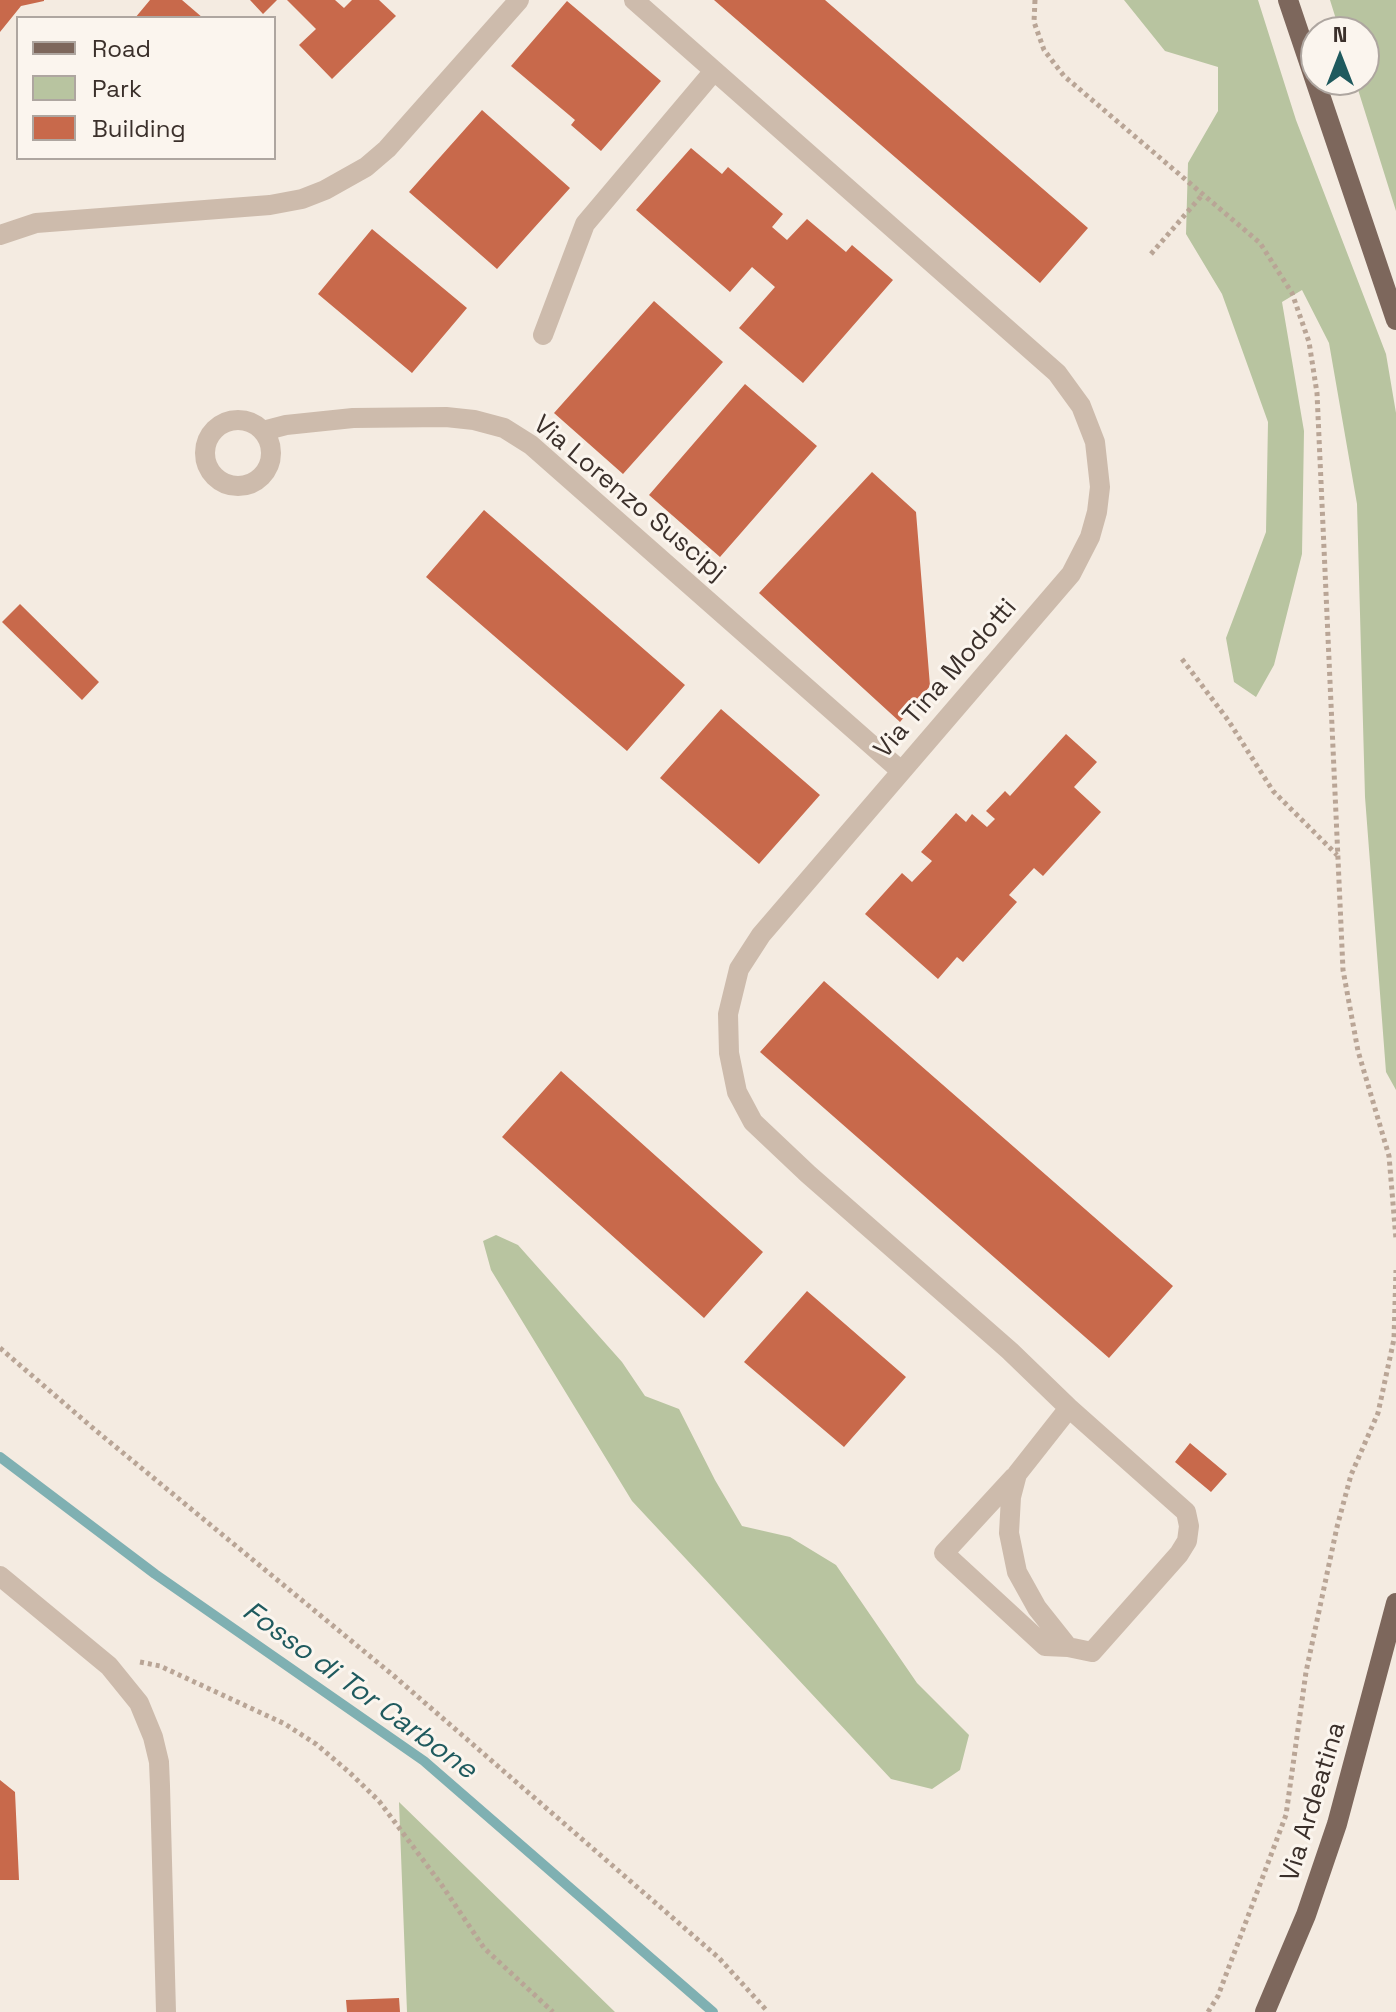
<!DOCTYPE html>
<style>
body{margin:0}
#map{position:relative;width:1396px;height:2012px;overflow:hidden;background:#f4ebe1;font-family:"Space Grotesk",sans-serif}
canvas{display:block}
.legend{position:absolute;left:16px;top:16px;width:260px;height:144px;box-sizing:border-box;background:#fbf5ee;border:2px solid #aea6a0;margin:0;padding:10px 14px;list-style:none;font-size:24px;color:#3b302b}
.legend li{display:flex;align-items:center;gap:16px;height:40px}
.legend b{width:40px;border:2px solid #aea6a0}
.north{position:absolute;left:1300px;top:16px;width:80px;height:80px;box-sizing:border-box;background:#fbf5ee;border:2px solid #aea6a0;border-radius:50%;rotate:0deg;font-size:22px;font-weight:700;line-height:32px;text-align:center;color:#3b302b}
.north::after{content:'';display:block;margin:auto;width:28px;height:36px;background:#1f5a5e;clip-path:polygon(50% 0,100% 100%,50% 72%,0 100%)}
</style>
<div id="map">
<canvas width="1396" height="2012"></canvas>
<ul class="legend">
<li><b style="height:10px;background:#7d675c"></b>Road</li>
<li><b style="height:22px;background:#b8c4a0"></b>Park</li>
<li><b style="height:22px;background:#c8694b"></b>Building</li>
</ul>
<div class="north">N</div>
</div>
<script>
const ctx = document.querySelector('canvas').getContext('2d');
ctx.lineJoin = 'round';
function fillPath(path, color) { ctx.fillStyle = color; ctx.fill(path, 'evenodd'); }
const toPath = rows => new Path2D(rows.map(r => 'M' + r).join(''));
function stroke(path, color, width, dash) { ctx.strokeStyle = color; ctx.lineWidth = width; ctx.lineCap = dash ? 'butt' : 'round'; ctx.setLineDash(dash || []); ctx.stroke(path); }
function write(font, color, halo, rows, align = 'center') {
  ctx.font = font + ' "Space Grotesk",sans-serif'; ctx.lineWidth = 6; ctx.setLineDash([]); ctx.textBaseline = 'middle'; ctx.strokeStyle = halo; ctx.fillStyle = color; for (const [text, x, y, turn = 0] of rows) {
    ctx.save(); ctx.translate(x, y); ctx.rotate((+turn || 0) * Math.PI / 180); ctx.textAlign = isNaN(turn) ? turn : align; if (halo) ctx.strokeText(text, 0, 0); ctx.fillText(text, 0, 0); ctx.restore();
  }
}
fillPath(toPath([
 [1124,0,1258,0,1296,120,1386,354,1396,413,1396,1090,1386,1072,1365,797,1357,504,1329,343,1302,290,1282,302,1304,431,1302,554,1274,665,1256,697,1234,682,1226,638,1266,532,1268,422,1222,294,1186,234,1188,163,1218,111,1218,67,1165,51],
 [1330,0,1396,0,1396,211,1355,80,1364,80,1364,32,1340,32],
 [496,1235,518,1245,622,1362,645,1396,679,1409,715,1480,742,1526,790,1537,836,1565,917,1683,969,1735,960,1770,932,1789,891,1779,632,1501,491,1270,483,1241],
 [399,1802,615,2012,407,2012]
]), '#b8c4a0');
stroke(toPath([
 [0,1457,155,1574,424,1761,713,2012]
]), '#7fb0b2', 10);
fillPath(toPath([
 [0,0,44,0,44,1,21,6,0,32],
 [150,0,182,0,203,18,135,18],
 [250,0,277,0,263,14],
 [287,0,335,0,344,8,352,0,379,0,396,16,332,79,299,45,316,29],
 [714,0,825,0,1088,228,1040,283],
 [567,1,661,81,601,151,571,125,575,120,511,66],
 [482,110,570,188,497,269,409,192],
 [691,148,722,174,728,167,783,214,772,227,787,240,807,219,846,252,852,245,893,280,803,383,739,328,775,287,752,267,730,292,636,210],
 [372,229,467,308,412,373,318,294],
 [654,301,723,362,623,474,554,413],
 [745,384,817,446,720,557,649,495],
 [872,472,916,512,930,686,900,722,759,593],
 [484,510,685,685,627,751,426,577],
 [20,604,99,682,82,700,2,622],
 [721,709,820,795,759,864,660,778],
 [1066,734,1097,762,1074,787,1101,812,1043,876,1034,868,1009,895,1017,902,963,962,957,957,938,979,865,914,902,873,912,882,932,861,921,852,956,813,966,822,972,814,987,827,995,819,986,811,1005,791,1010,796],
 [824,981,1173,1286,1109,1358,760,1052],
 [561,1071,763,1252,704,1318,502,1137],
 [807,1291,906,1377,844,1447,744,1362],
 [1190,1443,1227,1474,1211,1492,1175,1462],
 [0,1780,15,1792,19,1880,0,1880],
 [399,1998,400,2012,347,2012,346,2000]
]), '#c8694b');
stroke(toPath([
 [1035,0,1034,22,1044,50,1064,76,1260,243,1292,293,1309,342,1317,393,1343,970,1358,1051,1389,1156,1396,1239],
 [1151,254,1203,194],
 [1182,659,1228,720,1273,791,1337,855],
 [0,1348,94,1429,394,1676,719,1958,768,2012],
 [140,1662,160,1666,285,1724,316,1744,349,1772,379,1801,441,1884,484,1948,553,2012],
 [1208,2012,1218,1996,1286,1815,1306,1672,1337,1527,1351,1475,1378,1413,1394,1339,1396,1270]
]), '#b9a596', 5, [4, 4]);
stroke(toPath([
 [634,0,1057,373,1081,406,1095,442,1100,487,1097,512,1090,537,1071,574,761,935,739,969,728,1014,729,1053,737,1092,753,1122,808,1174,1010,1351,1069,1408,1186,1512,1189,1526,1187,1541,1179,1554,1092,1652,1068,1647,1037,1608,1017,1572,1009,1533,1011,1497,1017,1474,1069,1408],
 [0,235,36,223,270,205,302,199,325,190,366,167,387,149,519,0],
 [543,335,585,224,714,71],
 '205 453a33 33 0 1 1 66 0a33 33 0 1 1-66 0Z',
 [263,431,286,425,353,418,446,417,474,420,504,428,531,445,901,771],
 [1014,1477,944,1553,1045,1646,1068,1647],
 [0,1576,109,1666,139,1703,153,1737,159,1762,160,1786,166,2012]
]), '#cdbbac', 20);
stroke(toPath([
 [1288,0,1396,320],
 [1265,2012,1306,1915,1337,1824,1396,1603]
]), '#7d675c', 20);
write('26px', '#3b302b', '#fbf5ee', [
 ["Via Lorenzo Suscipj",629,499,40],
 ["Via Tina Modotti",946,679,-49],
 ["Via Ardeatina",1314,1802,-73]
]);
write('italic 28px', '#1f5a5e', '#fbf5ee', [
 ["Fosso di Tor Carbone",359,1691,36]
]);
</script>
